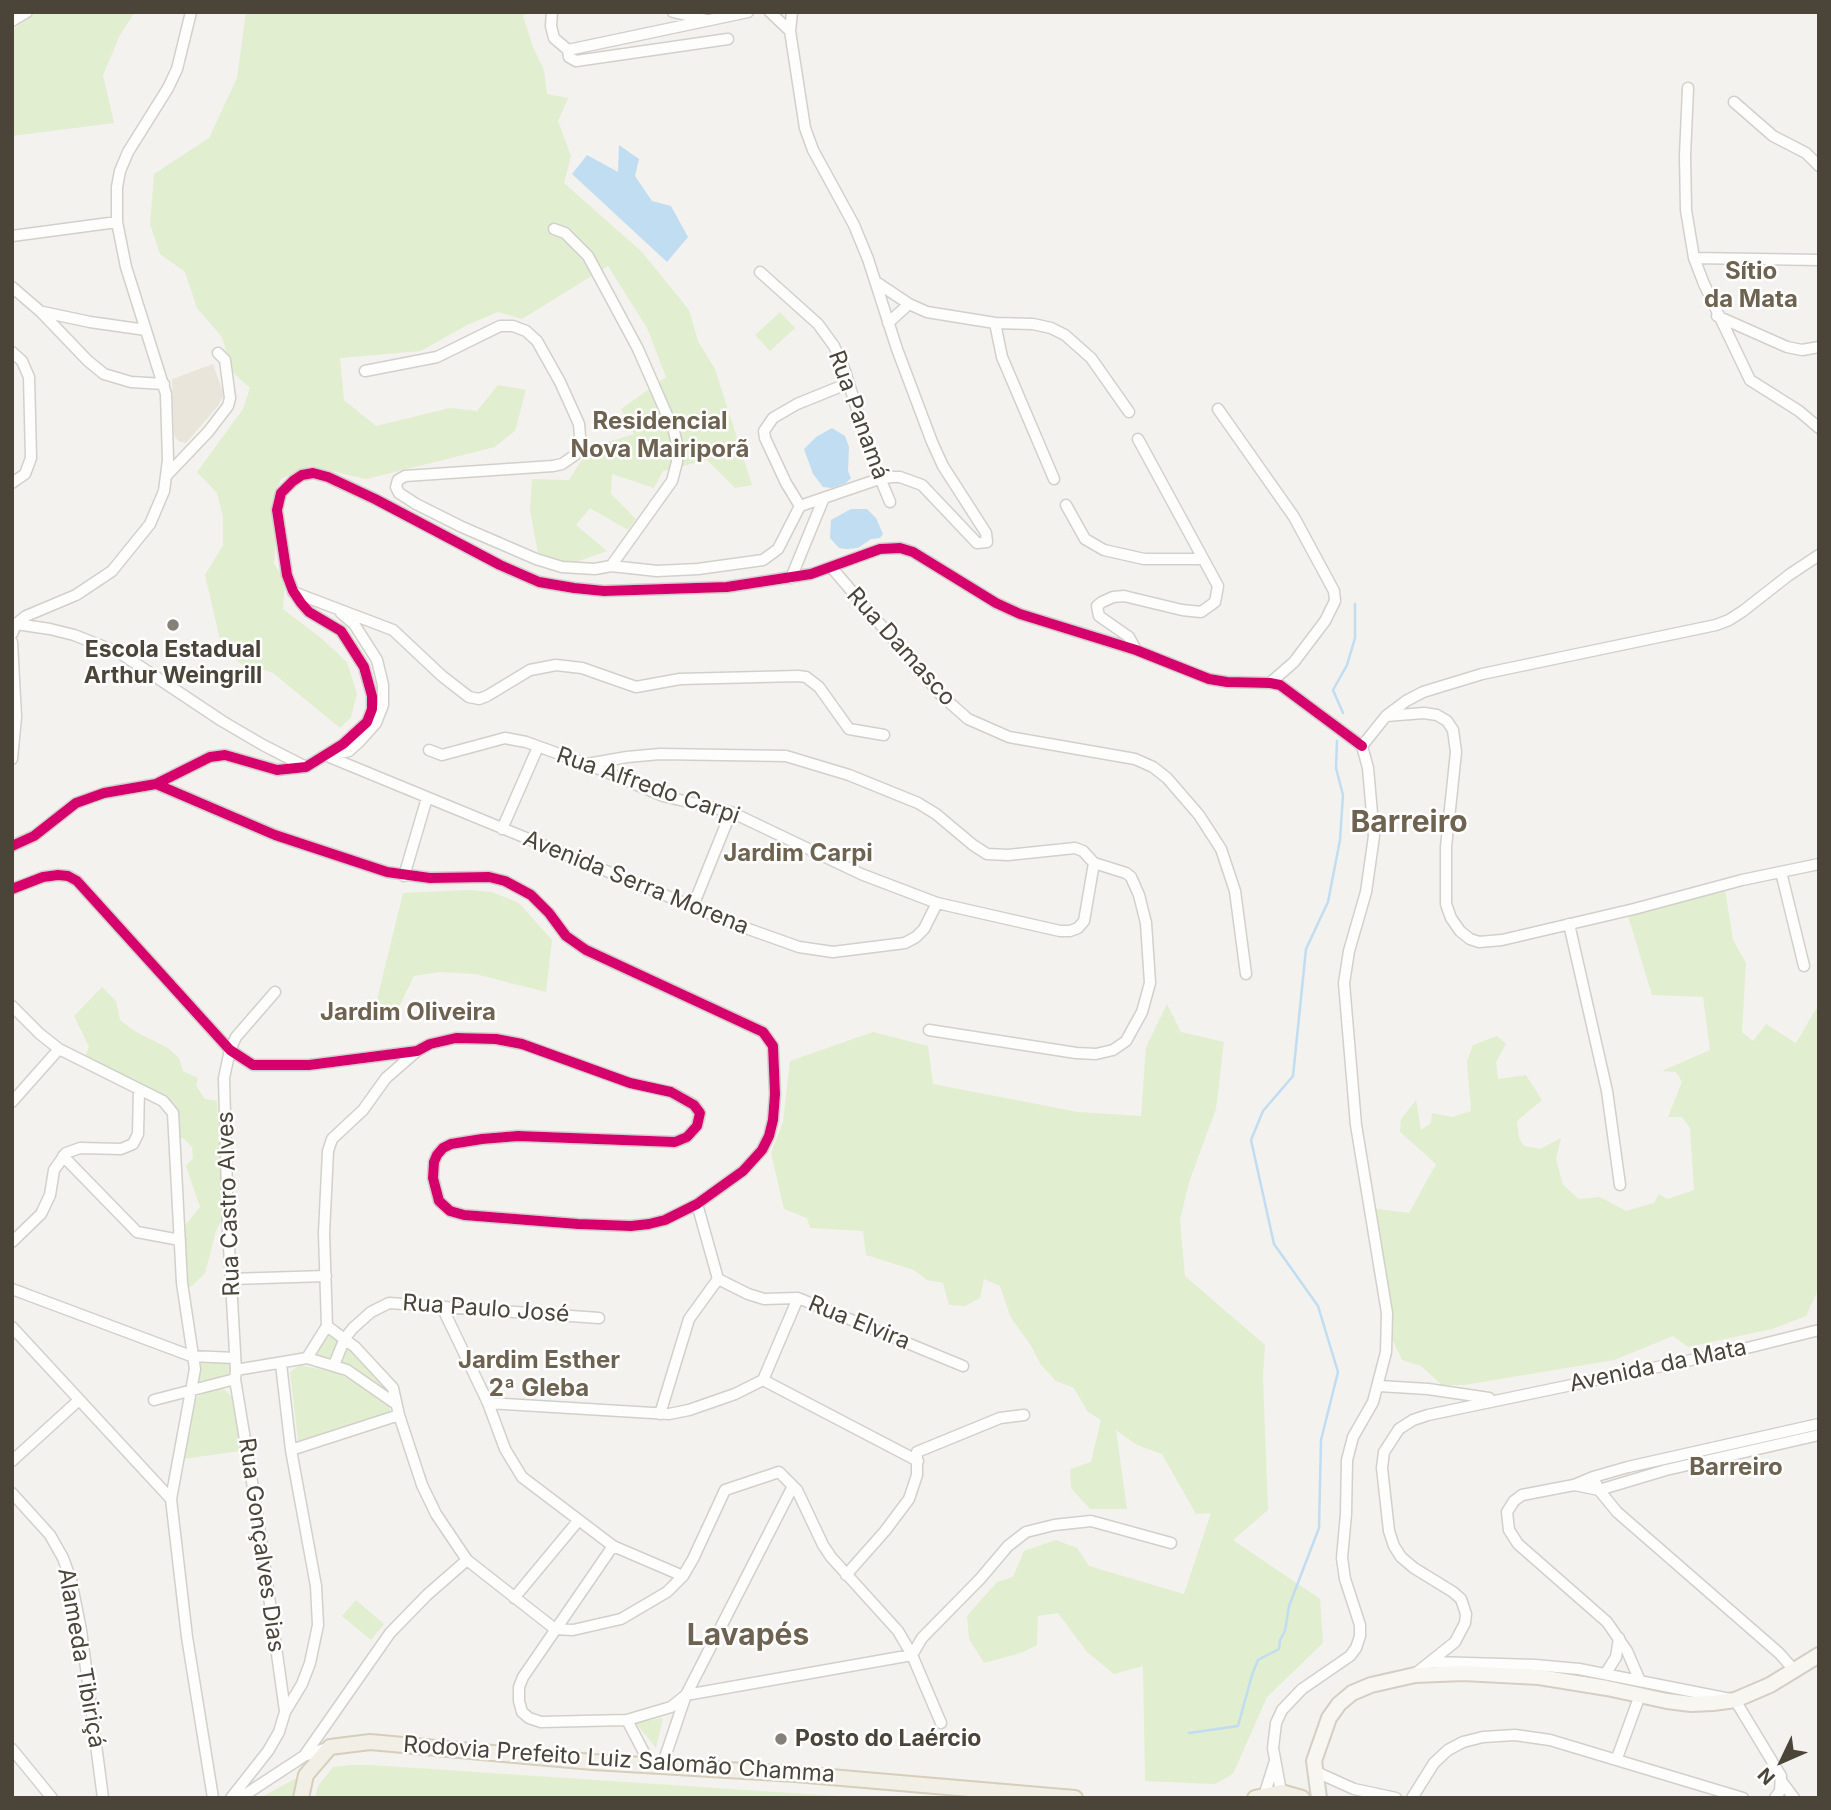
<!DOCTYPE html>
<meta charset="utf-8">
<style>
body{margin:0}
#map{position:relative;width:1831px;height:1810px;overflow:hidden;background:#f4f2ee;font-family:Inter,sans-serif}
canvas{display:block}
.frame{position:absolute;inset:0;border:14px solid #4b4439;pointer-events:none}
.north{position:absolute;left:1747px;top:1726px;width:70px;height:70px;-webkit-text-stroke:5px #fff;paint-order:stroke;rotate:226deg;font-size:19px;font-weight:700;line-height:28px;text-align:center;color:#4b4439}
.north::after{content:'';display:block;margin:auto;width:24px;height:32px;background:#4b4439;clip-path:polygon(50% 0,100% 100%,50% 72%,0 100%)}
</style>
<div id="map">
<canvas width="1831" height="1810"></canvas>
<div class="frame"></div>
<div class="north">N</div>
</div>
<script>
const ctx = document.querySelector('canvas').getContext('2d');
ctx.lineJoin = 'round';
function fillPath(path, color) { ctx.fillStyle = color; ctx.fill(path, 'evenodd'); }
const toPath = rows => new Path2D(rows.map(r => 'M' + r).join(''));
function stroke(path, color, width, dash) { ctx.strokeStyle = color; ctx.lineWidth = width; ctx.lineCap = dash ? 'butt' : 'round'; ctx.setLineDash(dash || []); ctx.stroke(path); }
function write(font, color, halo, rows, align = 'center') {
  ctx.font = font + ' Inter,sans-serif'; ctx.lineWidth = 5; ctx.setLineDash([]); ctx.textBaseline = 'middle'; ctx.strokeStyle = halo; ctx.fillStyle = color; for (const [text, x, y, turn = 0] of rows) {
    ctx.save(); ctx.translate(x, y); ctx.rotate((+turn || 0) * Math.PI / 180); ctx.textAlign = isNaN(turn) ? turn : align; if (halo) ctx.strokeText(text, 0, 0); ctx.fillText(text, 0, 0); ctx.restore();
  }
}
fillPath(toPath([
 [213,364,224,395,218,406,186,443,178,441,174,435,172,379]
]), '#eae5da');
fillPath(toPath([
 [37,12,135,12,120,35,103,75,114,123,12,136,12,30],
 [246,12,527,12,523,16,533,47,544,70,547,94,568,98,558,121,571,156,564,183,642,252,689,310,698,341,715,369,752,485,735,488,707,460,663,471,654,488,612,474,611,494,636,519,628,530,590,508,576,525,607,551,573,563,556,562,538,553,530,511,532,479,569,480,590,447,634,434,621,409,666,377,647,328,608,266,522,319,498,312,467,325,421,351,340,358,344,400,376,426,450,408,477,411,498,385,526,390,515,431,495,447,366,479,310,466,281,479,271,505,276,537,274,564,285,580,283,609,321,638,347,662,357,694,351,717,340,728,273,673,249,665,245,667,220,647,221,644,205,575,223,545,223,517,217,493,197,472,243,409,250,388,232,372,222,337,197,308,185,272,160,254,150,224,154,174,209,138,237,78],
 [780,312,795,328,770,351,755,335],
 [1725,889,1733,940,1746,963,1742,1032,1753,1041,1766,1024,1796,1043,1816,1009,1819,1009,1819,1293,1817,1292,1806,1316,1772,1329,1688,1347,1673,1336,1614,1360,1464,1385,1442,1385,1421,1366,1402,1360,1393,1341,1388,1290,1370,1208,1409,1213,1436,1164,1400,1132,1401,1119,1416,1100,1421,1130,1431,1123,1432,1113,1452,1117,1471,1111,1467,1061,1473,1045,1497,1036,1506,1044,1496,1062,1498,1079,1526,1075,1542,1100,1517,1121,1519,1138,1524,1146,1540,1149,1561,1138,1556,1159,1563,1185,1579,1199,1600,1197,1626,1211,1654,1203,1659,1194,1668,1199,1694,1190,1690,1128,1682,1117,1668,1117,1682,1082,1676,1072,1662,1071,1710,1050,1703,997,1652,995,1628,916],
 [468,890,492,892,519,903,552,940,546,992,475,974,439,972,414,976,399,1007,376,1004,403,893],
 [102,987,116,1001,120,1020,136,1032,168,1048,179,1058,183,1071,198,1078,196,1086,205,1099,217,1101,223,1217,216,1231,205,1273,192,1286,186,1288,182,1229,200,1207,186,1166,193,1158,192,1147,183,1138,177,1138,173,1111,84,1059,89,1047,74,1016],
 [1167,1004,1181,1032,1224,1042,1216,1109,1189,1182,1180,1220,1185,1276,1265,1345,1263,1377,1268,1510,1233,1540,1320,1599,1323,1643,1267,1697,1233,1774,1215,1784,1145,1781,1143,1666,1114,1674,1087,1652,1058,1613,1038,1616,1037,1645,1021,1653,984,1663,969,1639,967,1616,997,1582,1013,1577,1024,1551,1056,1540,1077,1548,1089,1566,1184,1594,1211,1513,1196,1514,1162,1454,1137,1445,1116,1430,1127,1509,1090,1509,1071,1488,1070,1469,1091,1462,1101,1420,1088,1412,1074,1388,1056,1381,1041,1365,1030,1344,1011,1318,1000,1286,984,1279,980,1298,965,1306,949,1305,943,1283,927,1280,914,1270,866,1255,863,1231,810,1228,807,1218,784,1209,771,1153,783,1122,790,1061,873,1032,928,1046,933,1084,1078,1112,1141,1116,1146,1047],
 [326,1333,329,1333,337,1339,340,1344,330,1362,309,1357],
 [345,1346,372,1371,391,1393,388,1395,339,1362,345,1355],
 [222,1361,231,1362,232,1376,198,1381,198,1362,204,1363],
 [300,1365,334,1372,352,1380,390,1404,390,1412,386,1416,301,1443,298,1440,290,1372],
 [217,1389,224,1389,232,1397,236,1413,240,1451,183,1459,193,1400,205,1392],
 [356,1600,384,1624,371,1640,342,1616],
 [663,1718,656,1748,635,1722],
 [352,1765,371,1765,866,1798,315,1798,318,1786,333,1767],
 [302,1775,296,1786,294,1798,260,1798]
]), '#e1eecf');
fillPath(toPath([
 [619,145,639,159,635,176,652,201,671,206,688,237,667,262,572,174,587,155,618,172],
 [832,428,845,436,849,447,848,471,851,478,846,483,832,488,823,487,813,474,804,449,816,437],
 [851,509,867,509,876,518,883,534,880,538,871,539,858,548,847,549,839,548,830,538,831,520]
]), '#c0ddf1');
stroke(toPath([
 [1343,713,1333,690,1347,665,1355,638,1355,604],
 [1189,1733,1238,1726,1252,1675,1258,1660,1279,1649,1280,1640,1285,1631,1289,1606,1319,1528,1321,1440,1338,1372,1318,1306,1274,1244,1251,1140,1263,1111,1293,1076,1306,949,1328,902,1340,840,1343,795,1336,768,1337,741]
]), '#c0ddf1', 2.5);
const minor = toPath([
 [552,12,551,26,554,38,568,50,569,57,576,61,728,39],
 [673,12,707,20],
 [770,12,790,31],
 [12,21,27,12],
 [568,50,748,12],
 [1688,88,1685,156,1686,210,1694,258,1704,284,1750,380,1799,411,1819,428],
 [1734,102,1773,136,1806,153,1819,166],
 [554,229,565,233,588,256,638,349,674,431,677,444,677,462,672,481,611,566],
 [12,236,117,222],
 [1694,258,1819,260],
 [760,272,818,324,834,346,845,371,873,461,890,502],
 [876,282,909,304,927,312,995,323,1033,324,1051,328,1065,335,1091,358,1129,412],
 [12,287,41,312,88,361,104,374,131,382,164,384],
 [43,312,90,322,146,330],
 [1717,316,1787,347,1802,350,1819,347],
 [888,323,909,304],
 [995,323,1002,357,1054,479],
 [12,352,22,361,29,377,31,458,25,474,12,483],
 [365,371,437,357,500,326,513,326,526,331,537,341,560,382,579,424,580,436,575,455,562,464,553,466,405,476,398,480,396,487,399,493,416,504,462,527,536,559,562,567,595,569,611,566,657,571,698,569,763,560,778,549,800,506,879,479,891,477,900,477,922,485,977,543,987,542,986,533,943,466,932,442,897,349,868,259,854,225,813,150,805,128,790,31,792,12],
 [1218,409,1294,517,1334,591,1335,601,1325,621,1294,662,1270,683],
 [167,475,208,432,228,406,230,398,225,360,218,353],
 [1066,505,1085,539,1104,550,1144,559,1203,559],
 [800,506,786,483,765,438,764,431,773,418,797,404,849,383],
 [831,567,941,695,968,719,1009,737,1135,759,1153,767,1167,778,1199,815,1221,849,1235,891,1246,974],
 [791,578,823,500],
 [293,592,393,630,442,676,469,697,479,699,487,696,530,670,556,665,582,668,636,687,680,679,798,676,806,677,819,687,849,729,884,735],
 [16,624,50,629,74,635,120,653,222,721,263,745,306,767],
 [12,634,16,624,26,616,76,595,112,571,150,524,164,491,168,460,166,394,126,267,117,222,117,187,120,171,128,152,168,88,177,69,191,12],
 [12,642,16,717,12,759],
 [1136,650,1129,637,1099,616,1097,606,1102,602,1113,597,1124,596,1182,610,1201,612,1215,602,1218,586,1138,439],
 [1386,716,1424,713,1437,715,1447,721,1453,730,1456,752,1446,847,1446,904,1451,918,1460,931,1470,939,1479,942,1502,940,1634,909,1742,880,1819,864],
 [1362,746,1386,716,1406,701,1423,692,1482,674,1716,625,1729,620,1743,611,1789,575,1819,555],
 [429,750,442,755,505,738,526,742,587,764,663,796,731,812,861,874,937,903,1060,931,1070,931,1078,928,1084,921,1094,863],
 [335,754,349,751,360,741,376,723,383,705,383,685,377,660,354,624,341,613],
 [327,756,740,926,799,947,833,952,905,943,916,937,924,929,937,903],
 [587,764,627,757,660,754,786,756,849,775,918,803,936,814,973,845,987,854,1008,855,1075,848,1083,851,1094,863,1126,873,1131,877,1139,895,1146,923,1150,983,1142,1012,1126,1041,1113,1050,1096,1054,1076,1053,929,1030],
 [502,829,538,747],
 [12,846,34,836,76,803,104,793,156,784,210,757,225,755,277,770,306,767,343,744,367,722,372,709,372,696,364,667,341,631,309,612,301,603,293,591,287,575,277,510,281,493,293,481,302,475,313,473,328,477,375,499,500,565,539,582,574,588,604,591,727,587,811,574,880,549,900,548,913,552,996,603,1020,614,1136,650,1209,679,1227,682,1270,683,1280,685,1362,746],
 [1781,872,1804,966],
 [404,876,427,798],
 [12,889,43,877,58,875,68,876,77,881,230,1050,253,1065,309,1065,417,1051,430,1044,456,1038,496,1039,522,1044,630,1083,671,1092,694,1105,700,1113,697,1126,687,1137,675,1142,518,1136,482,1139,451,1144,443,1148,437,1155,434,1162,433,1178,439,1201,450,1211,464,1215,578,1224,631,1226,649,1224,665,1220,697,1204,743,1171,762,1150,769,1136,773,1120,775,1094,773,1046,763,1032,586,950,566,936,549,913,531,895,505,881,489,877,430,878,387,872,275,835,156,784],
 [693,906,731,812],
 [1569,924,1607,1091,1620,1185],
 [275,992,236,1037,230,1050,224,1078,228,1229,236,1370,307,1358,347,1370,396,1404],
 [12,1006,40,1034,59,1049,163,1101,173,1113,182,1283,195,1369,171,1499,187,1637,213,1798],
 [12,1102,59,1049],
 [63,1156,137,1232,180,1240],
 [12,1242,41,1214,50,1195,54,1170,66,1153,80,1148,121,1149,133,1144,138,1134,139,1089],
 [231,1279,326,1276],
 [718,1279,748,1294,764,1299,798,1298,963,1366],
 [12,1289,191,1356,235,1358],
 [442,1307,488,1403,505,1449,522,1477,613,1546,683,1576],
 [327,1326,355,1347,393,1388,399,1415,422,1485,436,1514,467,1560,555,1629,573,1630,621,1619,667,1592,683,1576,693,1559,725,1490,779,1472,797,1490,823,1545,831,1557,898,1631,912,1655,941,1723],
 [327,1326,324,1233,328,1151,332,1139,363,1110,386,1078,417,1051],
 [12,1327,171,1499],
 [307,1358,327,1326],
 [334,1365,345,1338,353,1328,371,1312,389,1303,599,1318],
 [236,1370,235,1379,258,1518,285,1711],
 [763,1380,918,1461],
 [763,1380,798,1298],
 [1379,1386,1428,1389,1489,1398],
 [154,1400,235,1379],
 [488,1403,669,1414,689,1410,735,1394,763,1380],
 [660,1414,689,1319,718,1279,697,1204],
 [291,1450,399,1415],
 [12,1461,79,1400],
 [1593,1477,1599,1490,1617,1512,1779,1653,1795,1671],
 [1575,1485,1599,1490,1666,1470,1819,1435],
 [12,1493,50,1535,63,1558,71,1580,81,1630,103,1798],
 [613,1546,523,1677,519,1687,519,1701,522,1712,529,1718,541,1722,627,1720,651,1766],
 [846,1575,885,1531,909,1499,917,1475,917,1452,1000,1418,1024,1415],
 [514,1598,578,1521],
 [1433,1662,1535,1665,1579,1669,1735,1700,1781,1776,1780,1791,1775,1798],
 [1606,1673,1616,1657,1619,1638],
 [1415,1674,1455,1642,1465,1623,1466,1614,1461,1599,1453,1592,1414,1568,1401,1557,1394,1546,1389,1531,1382,1468,1384,1452,1399,1429,1413,1420,1428,1415,1739,1350,1819,1330],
 [1640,1681,1627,1651,1607,1622,1518,1544,1509,1530,1507,1512,1514,1501,1522,1495,1574,1485,1593,1477,1628,1467,1819,1424],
 [627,1720,671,1707,686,1695,912,1655,922,1638,980,1579,1008,1546,1026,1532,1054,1525,1091,1521,1171,1543],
 [12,1749,52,1798],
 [304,1756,390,1633,427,1595,467,1560],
 [1617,1758,1640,1695],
 [662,1766,686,1695,793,1486],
 [1314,1771,1354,1789,1396,1798],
 [1782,1782,1794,1798],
 [1281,1792,1273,1748,1276,1723,1282,1710,1302,1689,1350,1656,1356,1648,1360,1636,1360,1625,1345,1579,1342,1558,1346,1514,1347,1460,1353,1437,1373,1402,1386,1352,1387,1313,1356,1125,1344,983,1349,951,1366,892,1374,836,1368,768,1362,746],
 [1264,1796,1274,1764],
 [231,1798,268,1751,279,1732,285,1712,302,1684,310,1663,318,1625,316,1586,291,1450,281,1364],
 [240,1798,304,1756,330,1747],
 [1412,1798,1434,1763,1448,1750,1463,1742,1483,1737,1515,1735,1550,1740,1743,1798]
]);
const secondary = toPath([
 [1319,1798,1314,1761,1329,1718,1339,1704,1352,1693,1371,1685,1415,1675,1463,1673,1539,1677,1607,1688,1667,1701,1691,1704,1713,1703,1735,1700,1770,1685,1819,1655]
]);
const primary = toPath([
 [301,1798,306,1775,330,1747,370,1742,593,1762,795,1774,1075,1798],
 [1255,1798,1281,1792,1302,1798]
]);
stroke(minor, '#d2d0cb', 13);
stroke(secondary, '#d3cfc5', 18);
stroke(primary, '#d6cebb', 18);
stroke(minor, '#fdfdfc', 10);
stroke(secondary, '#f7f6f1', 14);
stroke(primary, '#f2efe6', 14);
stroke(toPath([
 [12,846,34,836,76,803,104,793,156,784,210,757,225,755,277,770,306,767,343,744,367,722,372,709,372,696,364,667,341,631,309,612,301,603,293,591,287,575,277,510,281,493,293,481,302,475,313,473,328,477,375,499,500,565,539,582,574,588,604,591,727,587,811,574,880,549,900,548,913,552,996,603,1020,614,1136,650,1209,679,1227,682,1270,683,1280,685,1362,746],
 [12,889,43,877,58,875,68,876,77,881,230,1050,253,1065,309,1065,417,1051,430,1044,456,1038,496,1039,522,1044,630,1083,671,1092,694,1105,700,1113,697,1126,687,1137,675,1142,518,1136,482,1139,451,1144,443,1148,437,1155,434,1162,433,1178,439,1201,450,1211,464,1215,578,1224,631,1226,649,1224,665,1220,697,1204,743,1171,762,1150,769,1136,773,1120,775,1094,773,1046,763,1032,586,950,566,936,549,913,531,895,505,881,489,877,430,878,387,872,275,835,156,784]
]), '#d6006c', 10);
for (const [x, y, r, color] of [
 [173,625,7,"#868178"],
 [781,1739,7,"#868178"]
]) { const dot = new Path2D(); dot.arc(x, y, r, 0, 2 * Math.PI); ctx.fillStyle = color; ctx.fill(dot); stroke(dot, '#fff', 2.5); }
write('23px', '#4b4439', '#fff', [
 ["Rua Panamá",858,415,70],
 ["Rua Damasco",901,647,48],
 ["Rua Alfredo Carpi",648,786,19],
 ["Avenida Serra Morena",636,883,22],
 ["Rua Castro Alves",229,1204,-92],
 ["Rua Paulo José",486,1309,4],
 ["Rua Elvira",859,1323,22],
 ["Avenida da Mata",1658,1366,-12],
 ["Rua Gonçalves Dias",261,1545,82],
 ["Alameda Tibiriçá",81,1658,80],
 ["Rodovia Prefeito Luiz Salomão Chamma",619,1760,4]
]);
write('bold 23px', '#4b4439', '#fff', [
 ["Escola Estadual",173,650],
 ["Arthur Weingrill",173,676],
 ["Posto do Laércio",795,1739,"left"]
]);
write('bold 24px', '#6e6250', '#fff', [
 ["Sítio",1751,272],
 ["da Mata",1751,300],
 ["Residencial",660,422],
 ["Nova Mairiporã",660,450],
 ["Jardim Carpi",798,854],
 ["Jardim Oliveira",408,1013],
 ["Jardim Esther",539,1361],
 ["2ª Gleba",539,1389],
 ["Barreiro",1736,1468]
]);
write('bold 30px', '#6e6250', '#fff', [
 ["Barreiro",1409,823],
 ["Lavapés",748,1636]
]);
</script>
